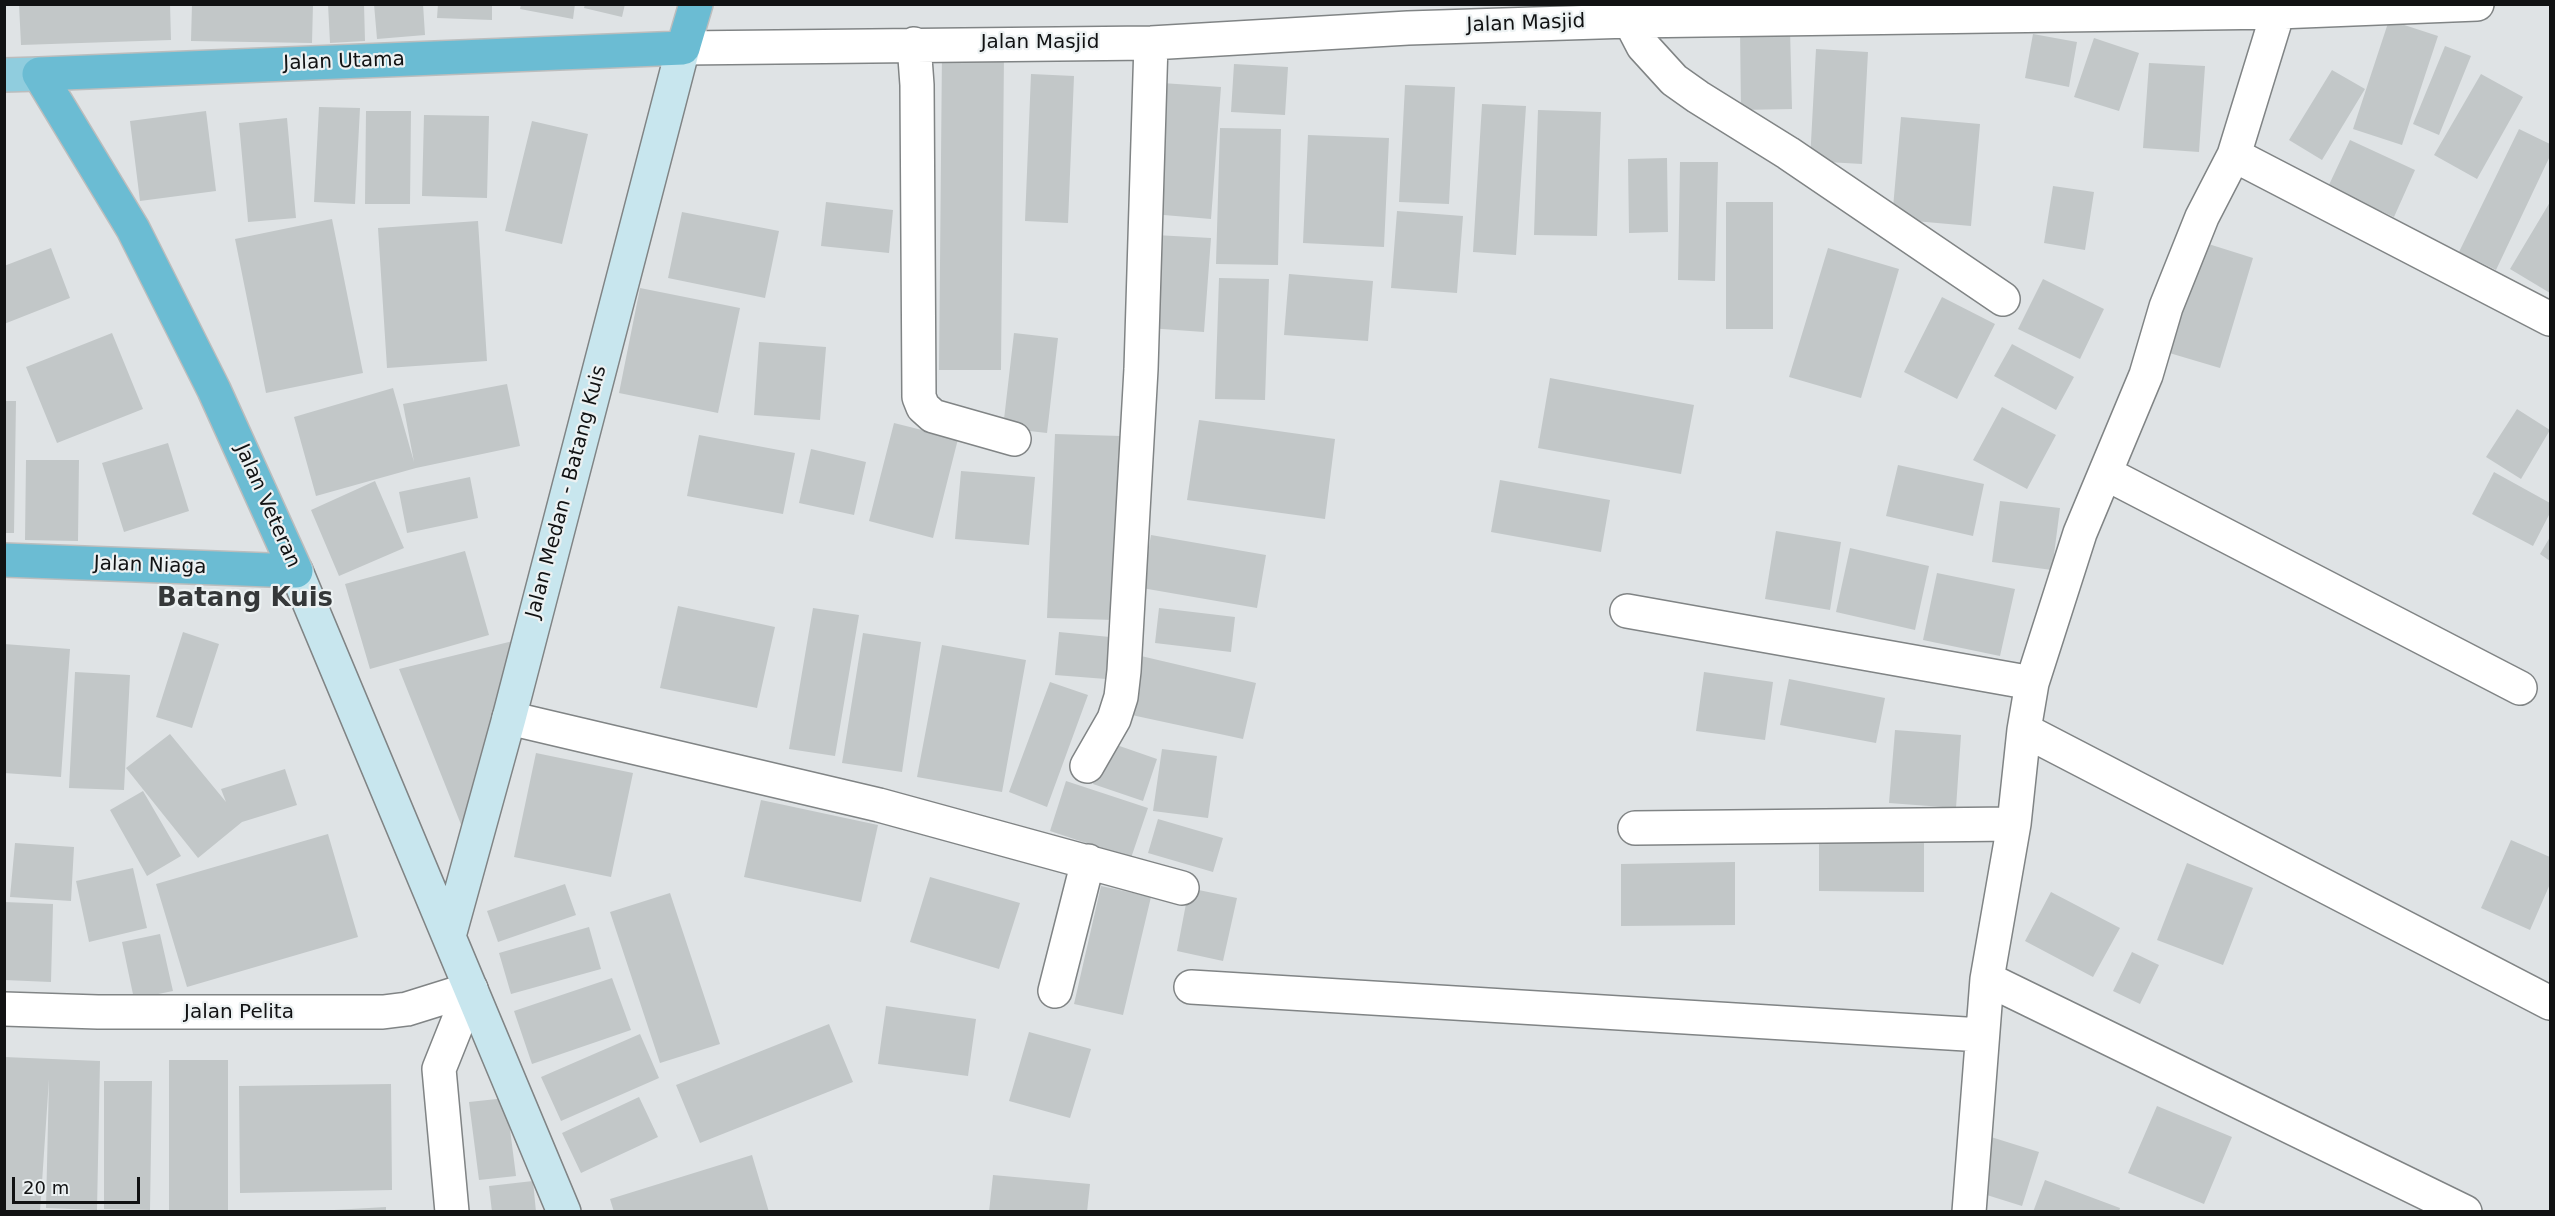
<!DOCTYPE html>
<style>
body{margin:0}
#map{position:relative;width:2555px;height:1216px;overflow:hidden;background:#dfe3e5;font-family:"DejaVu Sans",sans-serif}
canvas{display:block}
.frame{position:absolute;inset:0;border:6px solid #111213;pointer-events:none}
.scale{position:absolute;left:12px;top:1177px;width:128px;height:27px;box-sizing:border-box;border:3px solid #111213;border-top:0;padding-left:8px;font-size:18px;line-height:21px;white-space:nowrap;color:#111213;-webkit-text-stroke:4px #ecf1f2;paint-order:stroke}
</style>
<div id="map">
<canvas width="2555" height="1216"></canvas>
<div class="frame"></div>
<div class="scale">20 m</div>
</div>
<script>
const ctx = document.querySelector('canvas').getContext('2d');
ctx.lineJoin = 'round';
function fillPath(path, color) { ctx.fillStyle = color; ctx.fill(path, 'evenodd'); }
const toPath = rows => new Path2D(rows.map(r => 'M' + r).join(''));
function stroke(path, color, width, dash) { ctx.strokeStyle = color; ctx.lineWidth = width; ctx.lineCap = dash ? 'butt' : 'round'; ctx.setLineDash(dash || []); ctx.stroke(path); }
function write(font, color, halo, rows, align = 'center') {
  ctx.font = font + ' "DejaVu Sans",sans-serif'; ctx.lineWidth = 4.5; ctx.setLineDash([]); ctx.textBaseline = 'middle'; ctx.strokeStyle = halo; ctx.fillStyle = color; for (const [text, x, y, turn = 0] of rows) {
    ctx.save(); ctx.translate(x, y); ctx.rotate((+turn || 0) * Math.PI / 180); ctx.textAlign = isNaN(turn) ? turn : align; if (halo) ctx.strokeText(text, 0, 0); ctx.fillText(text, 0, 0); ctx.restore();
  }
}
fillPath(toPath([
 [19,4,170,4,171,40,21,45],
 [192,4,313,4,312,43,191,41],
 [328,4,364,4,365,41,330,43],
 [374,4,423,4,425,35,377,39],
 [438,4,492,4,492,20,437,18],
 [521,4,575,4,573,19,520,9],
 [585,4,625,4,622,17,584,8],
 [2389,20,2438,36,2402,145,2353,129],
 [1790,29,1792,109,1741,110,1740,30],
 [2033,34,2077,42,2069,87,2025,78],
 [2094,38,2139,53,2119,111,2074,97],
 [2445,46,2471,56,2439,135,2413,124],
 [1816,49,1868,52,1862,164,1810,161],
 [942,52,1004,53,1001,370,939,370],
 [2149,63,2205,66,2199,152,2143,148],
 [1234,64,1288,67,1285,115,1231,112],
 [2332,70,2365,89,2322,160,2289,140],
 [1031,74,1074,76,1068,223,1025,221],
 [2481,74,2523,97,2477,179,2434,155],
 [1162,83,1221,87,1211,219,1152,214],
 [1405,85,1455,87,1449,204,1399,202],
 [1482,104,1526,106,1516,255,1473,252],
 [319,107,360,108,355,204,314,202],
 [1538,110,1601,112,1597,236,1534,235],
 [206,111,216,191,140,201,130,121],
 [366,111,411,111,410,204,365,204],
 [424,115,489,116,487,198,422,196],
 [1901,117,1980,124,1971,226,1892,219],
 [287,118,296,218,248,222,239,123],
 [532,121,588,134,562,244,505,231],
 [1220,128,1281,129,1278,265,1216,264],
 [2519,129,2550,144,2550,156,2496,270,2459,252],
 [1308,135,1389,138,1384,247,1303,243],
 [2350,140,2415,170,2394,217,2328,187],
 [1667,158,1668,232,1629,233,1628,159],
 [1680,162,1718,162,1715,281,1678,280],
 [2053,186,2094,192,2085,250,2044,243],
 [826,202,893,210,889,253,821,246],
 [1726,202,1773,202,1773,329,1726,329],
 [2550,202,2550,293,2510,269],
 [1397,211,1463,216,1457,293,1391,288],
 [682,212,779,231,765,298,668,278],
 [332,219,363,373,266,393,235,239],
 [478,221,487,361,387,368,378,228],
 [1155,235,1211,238,1204,332,1148,328],
 [2199,241,2253,258,2220,368,2166,352],
 [51,248,70,298,4,324,4,266],
 [1828,248,1899,269,1861,398,1789,377],
 [1289,274,1373,281,1368,341,1284,335],
 [1219,278,1269,279,1265,400,1215,399],
 [2043,279,2104,309,2080,359,2018,329],
 [640,288,740,308,718,413,619,393],
 [1942,297,1995,324,1957,399,1904,372],
 [112,333,143,409,57,443,26,367],
 [1014,333,1058,338,1047,433,1003,428],
 [759,342,826,347,820,420,754,415],
 [2012,344,2074,377,2056,410,1994,376],
 [1550,378,1694,405,1681,474,1538,448],
 [507,384,520,446,416,468,316,496,294,417,393,388,414,462,403,404],
 [4,401,16,401,14,533,4,533],
 [2002,407,2056,435,2027,489,1973,460],
 [2517,409,2550,430,2521,479,2486,457],
 [1199,420,1335,439,1325,519,1187,500],
 [894,423,958,439,933,538,869,521],
 [1055,434,1121,436,1114,620,1047,618],
 [699,435,795,453,783,514,687,496],
 [168,443,189,511,124,532,102,463],
 [811,449,866,462,854,515,799,503],
 [26,460,79,460,78,541,25,540],
 [1898,465,1984,484,1973,536,1886,516],
 [961,471,1035,477,1029,545,955,539],
 [2494,472,2550,503,2550,513,2533,546,2472,514],
 [470,477,478,518,407,533,399,492],
 [1500,480,1610,500,1601,552,1491,532],
 [375,481,404,548,339,576,311,510],
 [2000,501,2060,508,2052,570,1992,562],
 [1776,531,1841,542,1830,610,1765,599],
 [1151,535,1266,555,1257,608,1142,588],
 [2550,537,2550,561,2540,554],
 [1850,548,1929,566,1915,630,1836,612],
 [465,551,489,635,370,669,345,584],
 [1937,573,2015,589,2000,656,1923,640],
 [678,606,775,627,757,708,660,688],
 [813,608,859,615,835,756,789,749],
 [1159,608,1235,617,1231,652,1155,643],
 [183,632,219,644,192,728,156,717],
 [1059,632,1110,637,1106,679,1055,675],
 [863,633,921,642,902,772,842,763],
 [513,641,462,827,399,669],
 [4,644,70,649,61,777,4,773],
 [942,645,1026,660,1002,792,917,777],
 [1141,656,1256,683,1243,739,1127,714],
 [75,672,130,675,124,790,69,788],
 [1704,672,1773,682,1765,740,1696,731],
 [1789,679,1885,698,1876,743,1780,725],
 [1050,682,1088,695,1047,807,1009,792],
 [1895,730,1961,735,1956,808,1889,803],
 [170,734,226,802,221,789,285,769,297,805,242,822,198,858,126,768],
 [1108,742,1157,759,1143,801,1093,784],
 [1162,749,1217,756,1208,818,1153,811],
 [536,753,633,773,611,877,514,857],
 [1066,781,1148,808,1131,858,1050,831],
 [143,791,181,856,147,876,110,810],
 [761,800,878,825,861,902,744,877],
 [1158,819,1223,838,1213,872,1148,853],
 [328,834,358,937,187,987,156,884],
 [2511,840,2550,857,2550,884,2530,930,2481,908],
 [1819,842,1924,843,1924,892,1819,891],
 [15,843,74,847,71,901,10,897],
 [1735,862,1735,925,1621,926,1621,864],
 [2187,863,2253,888,2223,965,2157,940],
 [133,868,147,928,89,942,76,881],
 [930,877,1020,903,999,969,910,942],
 [565,884,576,915,498,942,487,911],
 [1101,886,1151,897,1123,1015,1074,1004],
 [1189,888,1237,898,1223,961,1177,951],
 [2051,892,2120,928,2093,977,2025,941],
 [670,893,720,1044,660,1063,610,912],
 [4,902,53,904,51,982,4,980],
 [589,927,601,969,511,994,499,953],
 [160,934,173,991,134,999,122,942],
 [2132,952,2159,965,2140,1004,2113,991],
 [612,978,631,1030,532,1064,514,1011],
 [886,1006,976,1019,968,1076,878,1064],
 [829,1024,853,1082,700,1143,676,1085],
 [1029,1032,1091,1049,1070,1118,1009,1101],
 [640,1034,659,1078,561,1121,541,1077],
 [4,1057,100,1061,97,1210,46,1208,49,1079,40,1212,4,1212],
 [169,1060,228,1060,228,1212,169,1212],
 [104,1081,152,1081,150,1210,104,1209],
 [391,1084,392,1190,240,1193,239,1086],
 [639,1097,658,1137,581,1173,562,1133],
 [506,1098,516,1176,479,1180,469,1102],
 [2157,1106,2232,1137,2204,1204,2128,1173],
 [1991,1137,2039,1152,2022,1206,1974,1191],
 [752,1155,769,1212,614,1212,610,1199],
 [993,1175,1090,1184,1087,1212,989,1212],
 [2045,1180,2120,1208,2119,1212,2033,1212],
 [533,1181,536,1212,492,1212,489,1186],
 [386,1207,386,1212,334,1212,334,1210]
]), '#c2c7c8');
const minor = toPath([
 [1630,21,1643,46,1674,80,1698,97,1788,153,2003,299],
 [914,44,917,85,919,397,923,407,933,416,1014,439],
 [683,48,1151,43,1408,28,1630,21,2278,12,2477,4],
 [2234,155,2550,319],
 [2105,473,2520,688],
 [1627,611,2032,683],
 [509,718,879,805,1182,888],
 [2024,730,2550,1003],
 [1087,766,1114,719,1121,697,1124,671,1141,369,1151,43],
 [1635,828,2014,824],
 [1987,979,2465,1212],
 [1191,987,1982,1035],
 [1055,991,1088,861],
 [1969,1212,1987,979,2014,824,2024,730,2032,683,2080,533,2146,375,2166,307,2202,217,2234,155,2278,12]
]);
const tertiary = toPath([
 [4,1009,98,1012,383,1012,407,1009,471,989],
 [452,1212,439,1069,471,989]
]);
const secondary = toPath([
 [296,571,564,1212],
 [449,936,509,718,683,48]
]);
const primary = toPath([
 [4,75,39,74]
]);
const trunk = toPath([
 [4,560,296,571,214,390,133,229,39,74,683,48,696,4]
]);
stroke(minor, '#808485', 36);
stroke(tertiary, '#808485', 36);
stroke(secondary, '#808485', 36);
stroke(primary, '#bcbdbd', 36);
stroke(trunk, '#bcbdbd', 36);
stroke(minor, '#fff', 33);
stroke(tertiary, '#fff', 33);
stroke(secondary, '#c8e6ee', 33);
stroke(primary, '#90cdde', 33);
stroke(trunk, '#6bbcd3', 33);
write('20px', '#111213', '#ecf1f2', [
 ["Jalan Masjid",1526,24,-2],
 ["Jalan Masjid",1040,43],
 ["Jalan Utama",344,62,-2],
 ["Jalan Medan - Batang Kuis",567,492,-75],
 ["Jalan Veteran",267,506,66],
 ["Jalan Niaga",150,566,2],
 ["Jalan Pelita",239,1013]
]);
write('bold 26px', '#353839', '#ecf1f2', [
 ["Batang Kuis",245,599]
]);
</script>
